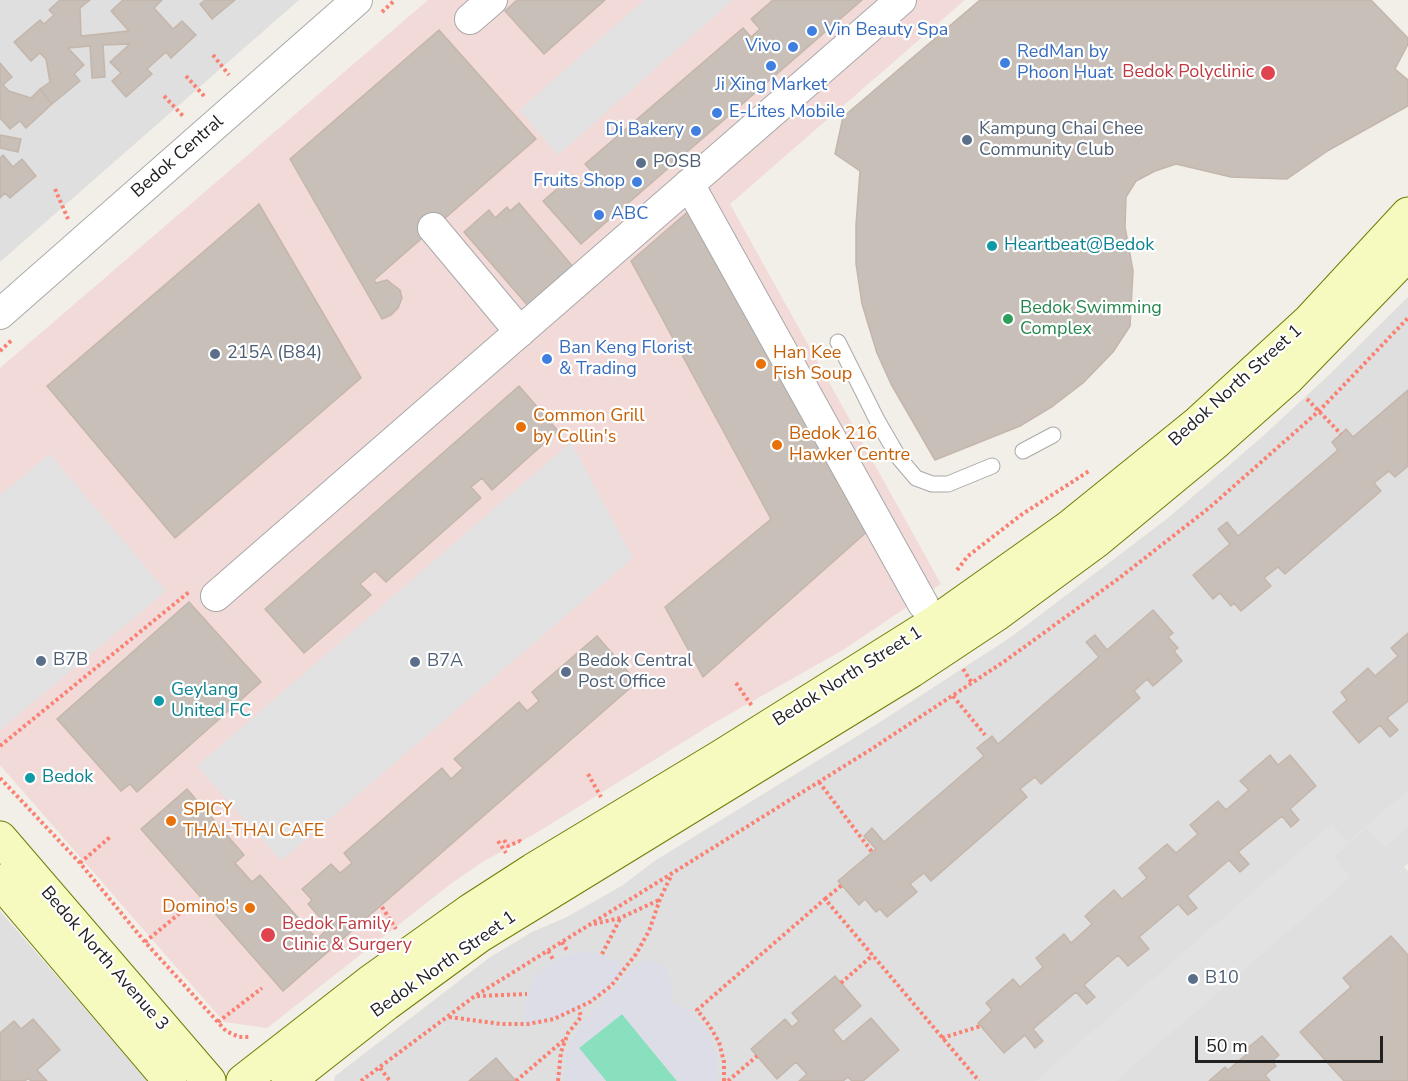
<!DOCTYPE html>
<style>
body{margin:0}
#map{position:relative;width:1408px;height:1081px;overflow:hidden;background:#f2efe9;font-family:"Nunito Sans",sans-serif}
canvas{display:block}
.scale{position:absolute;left:1195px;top:1036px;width:188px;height:27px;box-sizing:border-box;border:3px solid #222;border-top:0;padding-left:8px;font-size:18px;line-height:21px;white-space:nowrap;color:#222;-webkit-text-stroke:4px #fff;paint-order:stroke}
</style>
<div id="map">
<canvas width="1408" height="1081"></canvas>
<div class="scale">50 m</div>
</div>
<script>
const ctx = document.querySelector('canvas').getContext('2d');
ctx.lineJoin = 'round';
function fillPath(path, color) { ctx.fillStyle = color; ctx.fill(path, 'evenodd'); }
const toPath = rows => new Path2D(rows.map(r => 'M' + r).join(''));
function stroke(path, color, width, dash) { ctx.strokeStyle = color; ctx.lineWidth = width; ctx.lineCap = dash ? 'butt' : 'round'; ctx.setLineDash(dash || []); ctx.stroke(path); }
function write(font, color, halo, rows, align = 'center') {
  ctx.font = font + ' "Nunito Sans",sans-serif'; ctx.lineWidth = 4.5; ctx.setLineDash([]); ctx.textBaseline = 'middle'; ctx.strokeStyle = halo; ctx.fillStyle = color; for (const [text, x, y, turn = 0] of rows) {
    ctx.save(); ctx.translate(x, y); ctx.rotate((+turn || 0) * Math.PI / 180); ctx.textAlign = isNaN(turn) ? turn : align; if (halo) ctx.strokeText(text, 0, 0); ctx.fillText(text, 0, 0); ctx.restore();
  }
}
fillPath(toPath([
 [0,0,299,0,0,262],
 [1408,297,1408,864,1404,867,1408,871,1408,1081,334,1081,335,1076,489,958,532,932,567,917,623,885,653,862,880,722,1011,637,1168,518,1263,436,1331,373],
 [0,911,148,1081,0,1081]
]), '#e0dfdf');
fillPath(toPath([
 [428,0,965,0,730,204,941,584,843,650,714,723,533,835,484,861,452,883,267,1028,224,1022,0,765,0,368]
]), '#f2dad9');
fillPath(toPath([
 [622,1014,677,1081,606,1081,579,1048]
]), '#88e0be');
fillPath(toPath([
 [644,0,733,0,558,155,519,110],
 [571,442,633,558,281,861,197,766],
 [50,454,166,591,0,730,0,495],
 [1408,790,1408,827,1385,847,1367,828,1334,857,1351,877,1116,1081,1035,1081,1332,823,1348,842]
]), '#e2e2e2');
fillPath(toPath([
 [582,952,602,954,615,960,626,969,601,994,579,1009,554,1019,525,1024,526,999,535,977,542,969,558,958],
 [648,960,658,962,666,968,670,977,672,1001,693,1015,709,1034,717,1057,718,1081,677,1081,622,1014,579,1048,606,1081,564,1081,566,1052,578,1028,633,967,638,963]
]), '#dddde8');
const building = toPath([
 [60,0,90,0,80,8,81,36,129,31,111,11,123,0,162,0,154,8,173,29,182,21,196,35,171,58,166,52,147,69,152,74,126,97,112,81,121,73,110,62,130,44,103,45,105,77,92,78,90,46,68,48,84,65,74,74,80,81,52,104,40,89,50,82,46,59,40,53,31,61,14,42,40,20,44,24,54,15,49,10,60,0],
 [205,0,235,0,212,19,200,4,205,0],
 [517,0,605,0,544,54,505,11,517,0],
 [773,0,862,0,581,244,543,201,573,175,580,184,593,173,585,164,743,28,751,37,760,29,751,19,773,0],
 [980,0,1371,0,1408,38,1408,44,1395,69,1408,80,1408,106,1329,150,1287,179,1231,177,1176,164,1155,171,1136,181,1126,197,1125,227,1133,271,1130,326,1113,352,1083,383,1053,406,1020,426,935,460,891,384,877,353,862,304,856,264,856,225,860,171,835,154,843,117,980,0],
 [439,30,536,139,374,280,376,283,387,280,400,290,402,298,398,308,391,315,382,319,290,159,439,30],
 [0,63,12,77,3,85,9,91,31,98,40,89,52,104,26,128,20,121,10,129,0,118,0,63],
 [0,135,21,139,18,152,0,148,0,135],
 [3,155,13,167,22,159,36,176,10,198,5,193,0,198,0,158,3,155],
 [519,203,574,268,529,307,464,232,489,210,495,218,507,207,510,211,519,203],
 [259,204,361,378,175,538,47,386,259,204],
 [691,209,869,530,703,677,665,607,771,519,631,261,691,209],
 [519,386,558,431,492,490,482,478,471,487,481,498,386,582,375,571,360,584,371,595,304,653,265,609,519,386],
 [1408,390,1408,466,1395,477,1389,471,1374,483,1381,491,1285,574,1278,567,1264,578,1271,586,1241,611,1234,603,1231,606,1220,593,1213,599,1193,575,1230,544,1218,529,1227,522,1238,536,1338,450,1332,442,1341,434,1346,429,1353,437,1408,390],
 [189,602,261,682,137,792,130,784,121,791,57,719,189,602],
 [1153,610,1173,633,1168,637,1178,648,1174,651,1182,661,1153,686,1147,679,1134,691,1140,698,1041,784,1035,777,1020,789,1027,797,931,881,924,873,910,884,917,892,887,917,880,909,876,912,865,899,859,905,838,881,876,849,864,836,872,828,884,842,984,756,977,748,992,736,998,744,1099,657,1086,642,1095,635,1107,650,1153,610],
 [1408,633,1408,701,1387,718,1398,730,1390,737,1380,725,1359,743,1333,712,1347,700,1341,692,1368,668,1375,676,1398,656,1391,648,1408,633],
 [597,636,637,682,283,991,141,829,187,789,244,855,235,863,252,882,260,875,317,939,329,928,308,904,312,900,302,889,331,864,340,873,352,863,344,853,442,768,451,779,463,768,454,759,519,702,527,711,539,701,532,692,597,636],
 [1270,755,1278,765,1290,755,1316,786,1290,809,1299,820,1291,827,1282,816,1238,852,1249,864,1240,872,1229,860,1187,896,1197,908,1188,915,1178,904,1139,937,1149,949,1128,966,1118,955,1084,985,1095,997,1087,1004,1076,992,1033,1029,1043,1041,1035,1048,1025,1035,1004,1053,978,1023,992,1010,986,1003,1013,979,1020,987,1043,967,1036,958,1064,934,1071,943,1092,924,1085,916,1114,890,1122,899,1147,878,1139,868,1167,844,1176,853,1198,834,1190,825,1218,801,1226,810,1249,790,1240,781,1270,755],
 [1391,936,1408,955,1408,1081,1344,1081,1300,1032,1351,987,1343,978,1391,936],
 [835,976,861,1006,833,1030,843,1042,871,1018,899,1050,863,1081,852,1081,848,1077,843,1081,799,1081,807,1074,796,1062,777,1079,751,1049,785,1019,792,1027,799,1021,792,1013,835,976],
 [33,1019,60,1050,37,1070,47,1081,31,1081,28,1078,25,1081,0,1081,0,1033,14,1021,21,1029,33,1019],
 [1262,1036,1279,1055,1272,1061,1276,1066,1265,1075,1270,1081,1209,1081,1225,1067,1228,1070,1247,1054,1244,1051,1262,1036],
 [496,1058,516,1081,469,1081,496,1058]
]);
fillPath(building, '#c7bfb8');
stroke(building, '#c4b6ab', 1.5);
const lane = toPath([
 [838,342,877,420,899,458,916,478,932,484,948,484,992,466],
 [1023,451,1053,435]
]);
const street = toPath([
 [470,19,492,0],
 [689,184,923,604],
 [433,228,520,332],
 [0,314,357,0],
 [216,596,901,0]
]);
const secondary = toPath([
 [0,838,209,1081],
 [0,881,170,1081],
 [243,1081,370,982,471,910,533,870,722,756,934,623,1068,528,1199,422,1309,321,1408,214],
 [288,1081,386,1004,479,936,911,671,997,614,1095,542,1216,442,1287,379,1408,254]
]);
stroke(lane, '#a9a9a9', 17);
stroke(street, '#a9a9a9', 32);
stroke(secondary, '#707d05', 35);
stroke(toPath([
 [382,12,395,0],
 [213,55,229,75],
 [186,76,205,97],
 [164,96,183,116],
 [55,189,68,219],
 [0,351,13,339],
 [1307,399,1341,434],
 [957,570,968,556,1021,515,1089,471],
 [963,669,972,683],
 [736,683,752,706],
 [953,696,985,735],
 [0,746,189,592],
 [588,774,601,797],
 [0,778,80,863,145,942,226,1031,239,1037,251,1037],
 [819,782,872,852],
 [504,840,508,846,520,841,522,844],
 [498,841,506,853],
 [80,863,110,837],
 [825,899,842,885],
 [382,907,396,929],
 [594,924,620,918,659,900],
 [145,942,180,913],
 [562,942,567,950],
 [548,951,554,961],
 [602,954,620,919],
 [841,983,873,955],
 [477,996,527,994],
 [449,1017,501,1024,528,1024,554,1019,590,1002,611,986,636,954,649,931,660,899,671,876],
 [218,1022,262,988],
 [942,1038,981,1026],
 [380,1068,390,1081],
 [361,1081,475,996,870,750,1005,661,1118,579,1209,508,1319,411,1408,318],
 [516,1081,565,1039],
 [558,1081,561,1052,568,1033,581,1017,579,1009],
 [724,1081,724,1062,719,1042,709,1025,697,1010,825,899,979,1081],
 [728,1081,757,1056]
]), '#fa8072', 4, [3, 3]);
stroke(lane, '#fff', 15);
stroke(street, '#fff', 30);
stroke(secondary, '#f7fabf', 33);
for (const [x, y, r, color] of [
 [812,31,6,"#3f7fe0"],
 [793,47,6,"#3f7fe0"],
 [1005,63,6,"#3f7fe0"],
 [771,66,6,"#3f7fe0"],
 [1268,73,8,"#e0444e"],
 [717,113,6,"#3f7fe0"],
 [696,131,6,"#3f7fe0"],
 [967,140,6,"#5c6f8a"],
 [641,163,6,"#5c6f8a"],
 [637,182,6,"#3f7fe0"],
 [599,215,6,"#3f7fe0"],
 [992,246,6,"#0f9aa8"],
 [1008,319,6,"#2e9e5b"],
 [215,354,6,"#5c6f8a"],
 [547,359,6,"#3f7fe0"],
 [761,364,6,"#e8710a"],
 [521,427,6,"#e8710a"],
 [777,445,6,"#e8710a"],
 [41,661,6,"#5c6f8a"],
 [415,662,6,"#5c6f8a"],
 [566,672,6,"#5c6f8a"],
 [159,701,6,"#0f9aa8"],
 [30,778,6,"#0f9aa8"],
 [171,821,6,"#e8710a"],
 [250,908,6,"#e8710a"],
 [268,935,8,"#e0444e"],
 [1193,979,6,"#5c6f8a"]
]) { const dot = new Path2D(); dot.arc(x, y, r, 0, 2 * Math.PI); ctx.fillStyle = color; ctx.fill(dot); stroke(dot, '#fff', 2); }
write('18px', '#366cbe', '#fff', [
 ["Vin Beauty Spa",824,31],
 ["Vivo",781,47,"right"],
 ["RedMan by",1017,53],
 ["Phoon Huat",1017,74],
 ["Ji Xing Market",771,86,"center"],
 ["E-Lites Mobile",729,113],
 ["Di Bakery",684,131,"right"],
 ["Fruits Shop",625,182,"right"],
 ["ABC",611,215],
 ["Ban Keng Florist",559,349],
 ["& Trading",559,370]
], 'left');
write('18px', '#be3a42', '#fff', [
 ["Bedok Polyclinic",1254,73],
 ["Bedok Family",282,925,"left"],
 ["Clinic & Surgery",282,946,"left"]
], 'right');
write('18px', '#4e5e75', '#fff', [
 ["Kampung Chai Chee",979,130],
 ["Community Club",979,151],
 ["POSB",653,163],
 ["215A (B84)",227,354],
 ["B7B",53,661],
 ["B7A",427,662],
 ["Bedok Central",578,662],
 ["Post Office",578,683],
 ["B10",1205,979]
], 'left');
write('18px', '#222', '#fff', [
 ["Bedok Central",178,157,-41],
 ["Bedok North Street 1",1236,386,-42],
 ["Bedok North Street 1",848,677,-32],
 ["Bedok North Avenue 3",104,959,49],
 ["Bedok North Street 1",444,965,-35]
]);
write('18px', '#0d838f', '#fff', [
 ["Heartbeat@Bedok",1004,246],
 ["Geylang",171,691],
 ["United FC",171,712],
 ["Bedok",42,778]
], 'left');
write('18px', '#27864d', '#fff', [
 ["Bedok Swimming",1020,309],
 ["Complex",1020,330]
], 'left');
write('18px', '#c56008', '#fff', [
 ["Han Kee",773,354],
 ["Fish Soup",773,375],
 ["Common Grill",533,417],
 ["by Collin's",533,438],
 ["Bedok 216",789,435],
 ["Hawker Centre",789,456],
 ["SPICY",183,811],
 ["THAI-THAI CAFE",183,832],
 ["Domino's",238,908,"right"]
], 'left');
</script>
